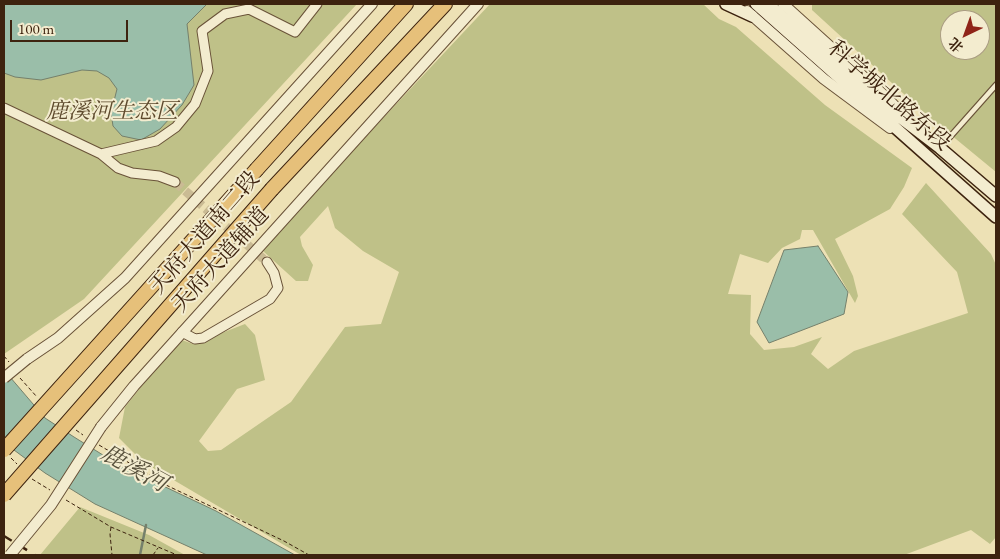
<!DOCTYPE html>
<meta charset="utf-8">
<style>
body{margin:0}
#map{position:relative;width:1000px;height:559px;overflow:hidden;background:#ede1b5;font-family:"EB Garamond","Noto Serif SC",serif}
canvas{display:block}
.frame{position:absolute;inset:0;border:5px solid #3d230f;pointer-events:none}
.north{position:absolute;left:940px;top:10px;width:50px;height:50px;box-sizing:border-box;background:#f3eccf;border:1px solid #aa9c82;border-radius:50%;rotate:222deg;font-size:14px;font-weight:700;line-height:20px;text-align:center;color:#3d230f}
.north::after{content:'';display:block;margin:auto;width:18px;height:22px;background:#8f2418;clip-path:polygon(50% 0,100% 100%,50% 72%,0 100%)}
.scale{position:absolute;left:10px;top:20px;width:118px;height:22px;box-sizing:border-box;border:2px solid #3d230f;border-top:0;padding-left:6px;font-size:15px;line-height:18px;white-space:nowrap;color:#3d230f;-webkit-text-stroke:4px #f3eccf;paint-order:stroke}
</style>
<div id="map">
<canvas width="1000" height="559"></canvas>
<div class="frame"></div>
<div class="north">北</div>
<div class="scale">100 m</div>
</div>
<script>
const ctx = document.querySelector('canvas').getContext('2d');
ctx.lineJoin = 'round';
function fillPath(path, color) { ctx.fillStyle = color; ctx.fill(path, 'evenodd'); }
const toPath = rows => new Path2D(rows.map(r => 'M' + r).join(''));
function stroke(path, color, width, dash) { ctx.strokeStyle = color; ctx.lineWidth = width; ctx.lineCap = dash ? 'butt' : 'round'; ctx.setLineDash(dash || []); ctx.stroke(path); }
function write(font, color, halo, rows, align = 'center') {
  ctx.font = font + ' "EB Garamond","Noto Serif SC",serif'; ctx.lineWidth = 4; ctx.setLineDash([]); ctx.textBaseline = 'middle'; ctx.strokeStyle = halo; ctx.fillStyle = color; for (const [text, x, y, turn = 0] of rows) {
    ctx.save(); ctx.translate(x, y); ctx.rotate((+turn || 0) * Math.PI / 180); ctx.textAlign = isNaN(turn) ? turn : align; if (halo) ctx.strokeText(text, 0, 0); ctx.fillText(text, 0, 0); ctx.restore();
  }
}
fillPath(toPath([
 [4,4,357,4,84,299,4,354],
 [490,4,703,4,719,19,736,27,825,105,912,168,904,187,890,209,835,239,853,276,858,296,855,303,813,230,802,230,800,239,782,248,768,263,740,254,728,294,751,295,750,334,764,350,794,347,822,337,811,354,828,369,854,351,968,313,957,272,902,214,926,183,991,254,996,265,996,537,990,544,971,530,904,555,301,555,143,462,119,438,125,407,179,339,193,344,245,324,255,335,265,380,237,389,199,441,208,451,221,450,291,402,345,327,381,324,399,272,363,251,335,228,328,206,300,237,302,246,313,265,308,281,296,281,263,251,310,196],
 [812,4,996,4,996,172,928,116,812,10],
 [950,20,980,20,980,50,950,50],
 [80,507,149,535,185,555,40,555]
]), '#bfc188');
const water = toPath([
 [4,4,207,4,187,24,194,85,182,105,160,129,141,140,122,136,113,126,111,113,117,89,109,78,97,71,82,70,41,80,15,77,4,73,4,4],
 [818,246,848,292,844,314,769,343,757,322,784,250,818,246],
 [4,370,45,418,74,437,119,465,216,511,295,555,207,555,95,504,45,473,14,450,4,439,4,370]
]);
fillPath(water, '#9abea9');
stroke(water, '#75806b', 1);
stroke(toPath([
 [140,555,146,525]
]), '#75806b', 2.5);
stroke(toPath([
 [175,182,267,262]
]), '#cabb94', 9, [9, 4.5]);
const service = toPath([
 [941,147,996,85]
]);
const minor = toPath([
 [4,108,101,154,118,168,132,173,159,176,175,182],
 [101,154,156,141,176,127,195,104,208,71,202,31,225,14,249,9,295,32,317,4],
 [182,332,195,339,203,338,270,299,278,288,274,273,267,262]
]);
const tertiary = toPath([
 [783,4,888,99,905,117],
 [747,11,824,79,890,128],
 [27,359,58,338,125,278,372,4],
 [101,427,134,386,478,4]
]);
const secondary = toPath([
 [726,4,752,16],
 [756,4,996,217],
 [768,4,885,106,940,148,996,196]
]);
const trunk = toPath([
 [257,169,406,4],
 [272,189,445,4]
]);
stroke(service, '#695238', 7);
stroke(minor, '#695238', 11);
stroke(tertiary, '#695238', 12);
stroke(secondary, '#3d230f', 14);
stroke(trunk, '#3d230f', 16);
stroke(toPath([
 [4,356,9,362],
 [20,378,37,397],
 [76,430,83,435],
 [99,445,168,486,284,541,309,555],
 [11,458,17,464],
 [32,479,50,490],
 [66,500,111,527,177,555],
 [111,527,110,534,112,555],
 [153,555,158,548],
 [995,555,996,552]
]), '#3d230f', 1, [4, 2.5]);
stroke(service, '#f3eccf', 4.5);
stroke(minor, '#f3eccf', 9);
stroke(tertiary, '#f3eccf', 10);
stroke(secondary, '#f3eccf', 11);
stroke(trunk, '#e6c07a', 14);
stroke(toPath([
 [4,536,35,555]
]), '#3d230f', 2.5, [9, 9]);
const tertiaryBridge = toPath([
 [4,378,27,359],
 [10,555,51,505,101,427]
]);
const trunkBridge = toPath([
 [4,450,257,169],
 [4,495,272,189]
]);
stroke(tertiaryBridge, '#695238', 12, []);
stroke(trunkBridge, '#3d230f', 16, []);
stroke(tertiaryBridge, '#f3eccf', 10);
stroke(trunkBridge, '#e6c07a', 14);
write('22px', '#3d230f', '#f3eccf', [
 ["科学城北路东段",889,96,41],
 ["天府大道南二段",205,233,-49],
 ["天府大道辅道",221,260,-48]
]);
write('italic 22px', '#5e4a2d', '#f3eccf', [
 ["鹿溪河生态区",112,112]
]);
write('italic 24px', '#59523d', '#f3eccf', [
 ["鹿溪河",134,469,29]
]);
</script>
